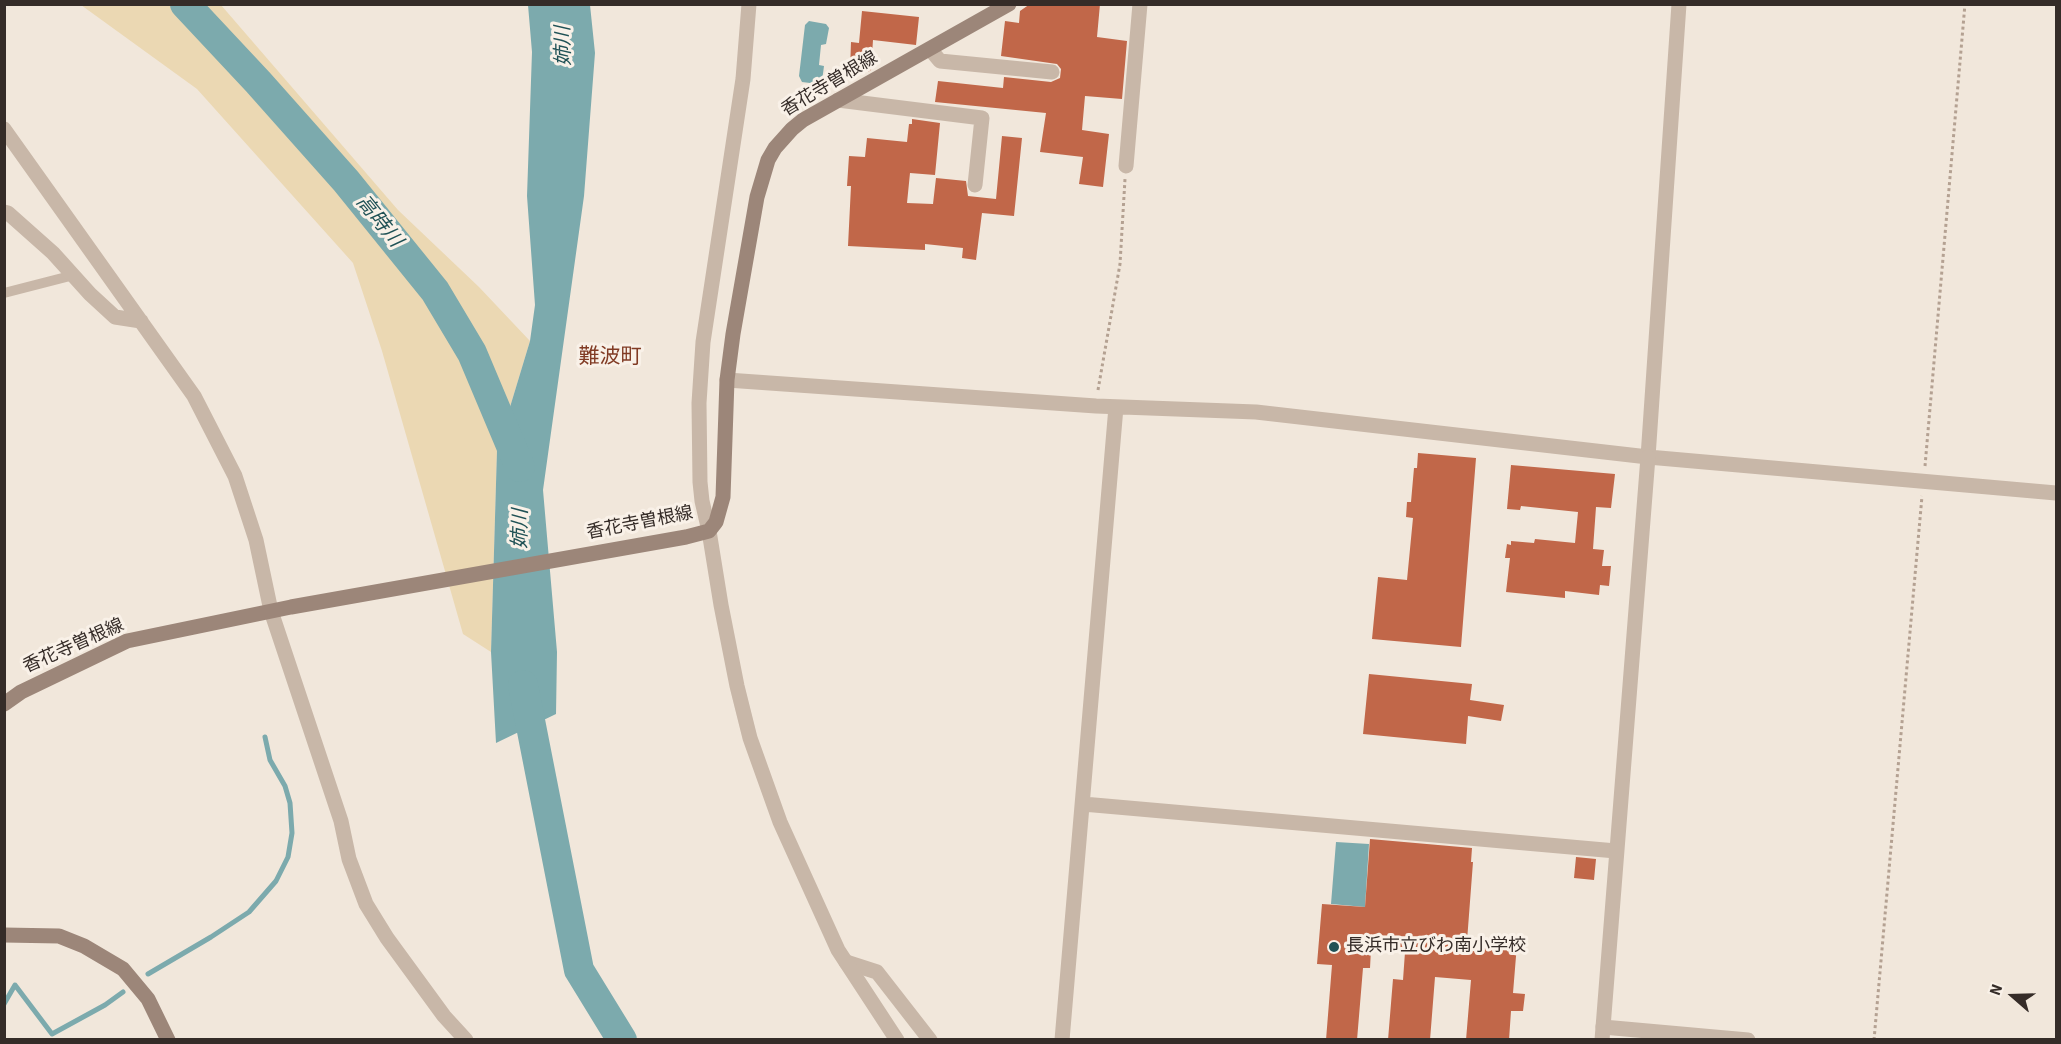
<!DOCTYPE html>
<meta charset="utf-8">
<style>
body{margin:0}
#map{position:relative;width:2061px;height:1044px;overflow:hidden;background:#f1e7db;font-family:"Source Sans 3",sans-serif}
canvas{display:block}
.frame{position:absolute;inset:0;border:6px solid #352c28;pointer-events:none}
.north{position:absolute;left:1983px;top:966px;width:60px;height:60px;-webkit-text-stroke:4px #f9f1e8;paint-order:stroke;rotate:290deg;font-size:16px;font-weight:700;line-height:24px;text-align:center;color:#352c28}
.north::after{content:'';display:block;margin:auto;width:21px;height:27px;background:#352c28;clip-path:polygon(50% 0,100% 100%,50% 72%,0 100%)}
</style>
<div id="map">
<canvas width="2061" height="1044"></canvas>
<div class="frame"></div>
<div class="north">N</div>
</div>
<script>
const ctx = document.querySelector('canvas').getContext('2d');
ctx.lineJoin = 'round';
function fillPath(path, color) { ctx.fillStyle = color; ctx.fill(path, 'evenodd'); }
const toPath = rows => new Path2D(rows.map(r => 'M' + r).join(''));
function stroke(path, color, width, dash) { ctx.strokeStyle = color; ctx.lineWidth = width; ctx.lineCap = dash ? 'butt' : 'round'; ctx.setLineDash(dash || []); ctx.stroke(path); }
function write(font, color, halo, rows, align = 'center') {
  ctx.font = font + ' "Source Sans 3","Noto Sans JP",sans-serif'; ctx.lineWidth = 6; ctx.setLineDash([]); ctx.textBaseline = 'middle'; ctx.strokeStyle = halo; ctx.fillStyle = color; for (const [text, x, y, turn = 0] of rows) {
    ctx.save(); ctx.translate(x, y); ctx.rotate((+turn || 0) * Math.PI / 180); ctx.textAlign = isNaN(turn) ? turn : align; if (halo) ctx.strokeText(text, 0, 0); ctx.fillText(text, 0, 0); ctx.restore();
  }
}
fillPath(toPath([
 [81,5,221,5,398,210,479,287,530,341,497,450,491,652,463,634,382,351,353,263,197,89]
]), '#ebd8b3');
fillPath(toPath([
 [528,5,590,5,595,53,584,196,543,490,557,652,556,714,496,743,491,652,497,450,530,341,535,305,527,196,532,52],
 [809,21,826,24,829,28,826,44,821,45,819,65,824,66,822,81,818,84,802,82,799,76,805,25],
 [1336,842,1369,844,1365,907,1331,904]
]), '#7caaad');
stroke(toPath([
 [148,974,211,937,249,912,276,881,288,857,292,833,290,803,285,786,270,760,265,737],
 [4,1004,15,985,52,1034,105,1005,123,992]
]), '#7caaad', 5);
stroke(toPath([
 [185,4,258,82,346,181,435,291,472,353,520,467],
 [523,685,579,970,622,1040]
]), '#7caaad', 30);
fillPath(toPath([
 [1030,4,1100,4,1097,37,1127,41,1122,99,1085,96,1082,130,1109,134,1103,187,1079,184,1083,157,1040,152,1046,113,935,102,938,81,1003,88,1004,77,1051,82,1060,78,1061,69,1057,64,1001,56,1005,21,1019,23,1020,11],
 [862,11,919,17,916,45,873,40,871,70,868,72,850,71,851,42,859,43],
 [912,119,940,123,935,175,910,173,907,203,933,204,936,178,966,181,968,196,996,199,1002,136,1022,138,1014,216,982,213,976,260,962,258,963,248,925,244,925,250,848,246,851,186,847,186,849,156,865,157,867,138,907,142,909,124,912,124],
 [1418,453,1476,458,1461,647,1372,639,1378,577,1407,580,1413,518,1406,517,1407,502,1411,502,1414,468,1417,468],
 [1511,465,1615,474,1611,508,1596,507,1593,549,1604,550,1602,566,1611,566,1609,586,1600,585,1599,595,1565,591,1565,598,1506,592,1510,558,1505,558,1507,544,1511,545,1511,541,1534,543,1535,539,1575,543,1578,512,1521,506,1520,510,1507,509],
 [1369,674,1472,684,1470,700,1504,705,1501,721,1468,716,1466,744,1363,734],
 [1370,839,1472,848,1471,862,1473,862,1467,941,1517,944,1513,993,1525,994,1523,1011,1511,1011,1509,1040,1466,1040,1471,980,1435,977,1430,1040,1388,1040,1393,979,1403,980,1405,952,1371,949,1370,968,1363,968,1357,1040,1326,1040,1332,965,1317,964,1322,904,1365,907],
 [1576,857,1596,859,1594,880,1574,878]
]), '#c16749');
stroke(toPath([
 [1098,390,1120,264,1125,179],
 [1925,466,1965,4],
 [1874,1040,1922,496]
]), '#b4a192', 3, [3, 3]);
stroke(toPath([
 [4,293,74,275]
]), '#c8b7a8', 10);
stroke(toPath([
 [930,49,940,61,1052,72],
 [838,100,982,118,975,185],
 [4,129,194,396,235,476,256,540,271,611],
 [1126,166,1140,4],
 [4,212,8,213,53,253,90,294,115,317,141,321],
 [727,380,1096,406,1256,412,1648,457,2056,493],
 [1648,457,1679,4],
 [709,531,702,501,700,482,699,403,703,342,743,79,749,4],
 [1083,804,1616,851],
 [846,962,877,972,930,1040],
 [1603,1027,1748,1040],
 [1062,1040,1116,407]
]), '#c8b7a8', 15);
stroke(toPath([
 [709,531,721,605,737,686,750,738,780,822,838,950,897,1040],
 [271,611,341,821,349,859,366,904,387,938,444,1016,466,1040],
 [1602,1040,1648,457]
]), '#c8b7a8', 15);
stroke(toPath([
 [4,704,21,692,127,641,291,607,686,537,709,531,716,522,723,497,727,380,733,334,757,197,768,160,775,148,792,129,803,120,1009,4],
 [4,935,59,936,84,946,123,969,148,999,168,1040]
]), '#9c8679', 15);
for (const [x, y, r, color] of [
 [1334,947,6,"#1f5155"]
]) { const dot = new Path2D(); dot.arc(x, y, r, 0, 2 * Math.PI); ctx.fillStyle = color; ctx.fill(dot); stroke(dot, '#f9f1e8', 2); }
write('18px', '#352c28', '#f9f1e8', [
 ["香花寺曽根線",830,85,-31],
 ["香花寺曽根線",640,524,-11],
 ["香花寺曽根線",74,647,-24]
]);
write('18px', '#352c28', '#f9f1e8', [
 ["長浜市立びわ南小学校",1346,947]
], 'left');
write('italic 20px', '#1f5155', '#f9f1e8', [
 ["姉川",565,46,-91],
 ["高時川",378,222,51],
 ["姉川",522,529,-89]
]);
write('21px', '#813b24', '#f9f1e8', [
 ["難波町",610,358]
]);
</script>
